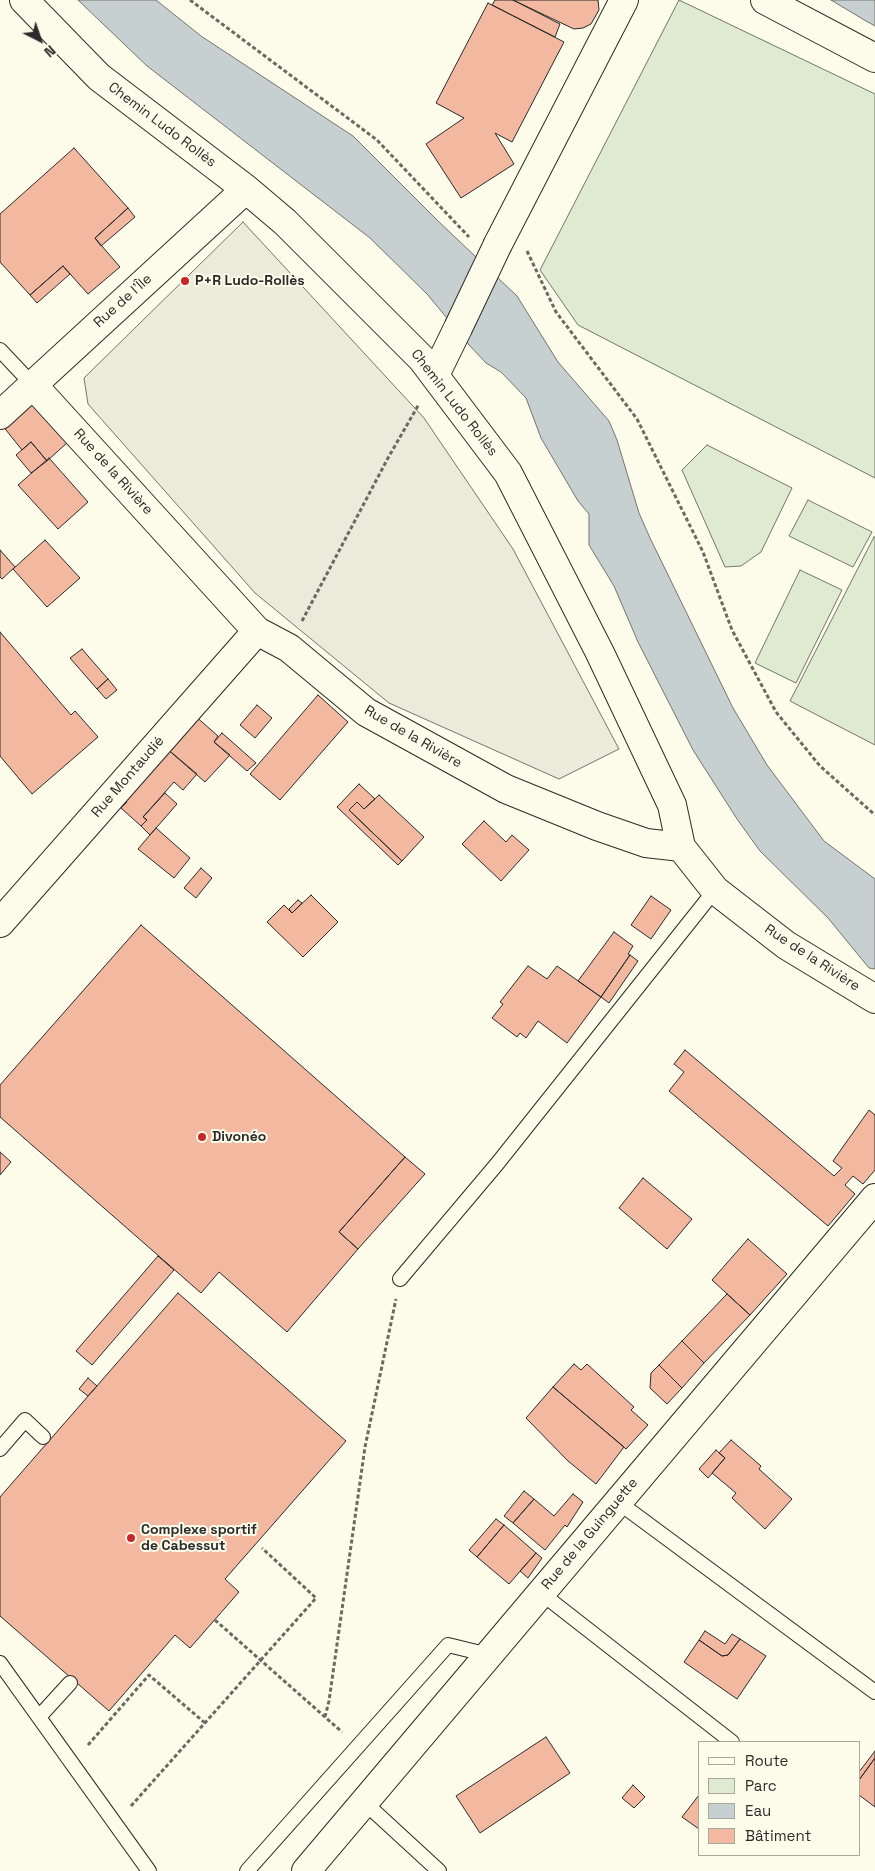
<!DOCTYPE html>
<meta charset="utf-8">
<style>
body{margin:0}
#map{position:relative;width:875px;height:1871px;overflow:hidden;background:#fdfbea;font-family:"Space Grotesk",sans-serif}
canvas{display:block}
.legend{position:absolute;left:698px;top:1741px;width:162px;height:115px;box-sizing:border-box;background:#fdfbea;border:1px solid #a9a89e;margin:0;padding:6px 9px;list-style:none;font-size:15px;color:#2b2b2b}
.legend li{display:flex;align-items:center;gap:10px;height:25px}
.legend b{width:25px;border:1px solid #a9a89e}
.north{position:absolute;left:15px;top:15px;width:50px;height:50px;-webkit-text-stroke:4px #fdfbea;paint-order:stroke;rotate:139deg;font-size:14px;font-weight:700;line-height:20px;text-align:center;color:#2b2b2b}
.north::after{content:'';display:block;margin:auto;width:18px;height:22px;background:#2b2b2b;clip-path:polygon(50% 0,100% 100%,50% 72%,0 100%)}
</style>
<div id="map">
<canvas width="875" height="1871"></canvas>
<ul class="legend">
<li><b style="height:6px;background:#fdfbea"></b>Route</li>
<li><b style="height:14px;background:#deebd1"></b>Parc</li>
<li><b style="height:14px;background:#c7d0d0"></b>Eau</li>
<li><b style="height:14px;background:#f2b8a0"></b>Bâtiment</li>
</ul>
<div class="north">N</div>
</div>
<script>
const ctx = document.querySelector('canvas').getContext('2d');
ctx.lineJoin = 'round';
function fillPath(path, color) { ctx.fillStyle = color; ctx.fill(path, 'evenodd'); }
const toPath = rows => new Path2D(rows.map(r => 'M' + r).join(''));
function stroke(path, color, width, dash) { ctx.strokeStyle = color; ctx.lineWidth = width; ctx.lineCap = dash ? 'butt' : 'round'; ctx.setLineDash(dash || []); ctx.stroke(path); }
function write(font, color, halo, rows, align = 'center') {
  ctx.font = font + ' "Space Grotesk",sans-serif'; ctx.lineWidth = 4; ctx.setLineDash([]); ctx.textBaseline = 'middle'; ctx.strokeStyle = halo; ctx.fillStyle = color; for (const [text, x, y, turn = 0] of rows) {
    ctx.save(); ctx.translate(x, y); ctx.rotate((+turn || 0) * Math.PI / 180); ctx.textAlign = isNaN(turn) ? turn : align; if (halo) ctx.strokeText(text, 0, 0); ctx.fillText(text, 0, 0); ctx.restore();
  }
}
const green = toPath([
 [679,0,875,94,875,478,578,325,540,270,679,0],
 [707,445,792,488,761,552,741,566,725,567,682,470,707,445],
 [808,500,872,532,853,567,789,536,808,500],
 [874,537,875,537,875,745,790,701,874,537],
 [800,570,842,590,796,683,755,663,800,570]
]);
fillPath(green, '#deebd1');
stroke(green, '#74746e', 1);
const parking = toPath([
 [243,222,424,418,513,549,619,749,559,779,389,703,255,593,88,404,84,378,243,222]
]);
fillPath(parking, '#eceadb');
stroke(parking, '#74746e', 1);
const water = toPath([
 [78,0,156,0,201,36,353,136,437,220,517,296,558,362,609,421,617,440,639,513,650,538,733,708,767,765,824,841,875,879,875,969,869,968,828,918,760,851,737,819,693,750,638,642,614,586,589,545,589,514,578,501,541,438,526,398,501,372,486,363,470,346,427,294,370,238,147,66,78,0],
 [831,0,875,0,875,26,866,21,831,0]
]);
fillPath(water, '#c7d0d0');
stroke(water, '#74746e', 1);
const building = toPath([
 [495,0,513,0,560,24,555,37,492,5,495,0],
 [513,0,598,0,599,10,591,24,583,28,574,29,513,0],
 [488,3,564,42,512,142,495,133,514,164,461,198,426,144,464,118,436,103,488,3],
 [74,148,128,208,95,238,120,267,88,294,63,266,30,295,0,262,0,214,74,148],
 [128,208,135,217,101,246,95,238,128,208],
 [63,266,70,274,37,303,30,295,63,266],
 [31,399,68,442,47,461,31,442,22,450,2,425,31,399],
 [31,442,47,461,31,473,16,455,31,442],
 [49,458,88,502,58,529,18,485,49,458],
 [45,540,80,578,47,607,13,569,45,540],
 [0,550,15,567,2,579,0,577,0,550],
 [0,632,71,715,75,711,98,737,32,794,0,756,0,632],
 [82,649,108,679,97,689,70,658,82,649],
 [108,679,117,690,106,699,97,689,108,679],
 [318,695,348,722,280,800,250,774,318,695],
 [257,705,272,718,255,738,240,725,257,705],
 [194,715,218,736,214,742,230,755,205,782,165,747,194,715],
 [222,733,256,763,247,771,214,742,222,733],
 [165,747,197,774,183,790,174,782,143,817,147,820,141,826,121,808,127,802,119,797,165,747],
 [359,784,375,799,364,809,357,802,349,810,402,861,398,865,337,807,359,784],
 [165,793,177,804,150,835,141,826,147,820,143,817,165,793],
 [379,795,424,837,402,861,349,810,357,802,364,809,379,795],
 [484,821,506,842,512,835,529,850,501,881,462,844,484,821],
 [156,828,190,858,174,878,138,849,156,828],
 [201,868,212,878,196,898,184,888,201,868],
 [311,895,338,922,303,957,267,922,284,905,292,913,311,895],
 [651,896,671,910,651,939,631,925,651,896],
 [298,900,302,903,292,913,289,909,298,900],
 [141,925,405,1157,339,1232,358,1249,287,1332,219,1272,201,1293,0,1117,0,1085,141,925],
 [614,932,633,946,628,954,630,955,601,997,578,981,614,932],
 [630,955,638,961,609,1003,601,997,630,955],
 [528,966,547,979,557,966,601,997,567,1043,538,1021,526,1038,520,1033,517,1037,492,1018,503,1004,500,1002,528,966],
 [685,1050,834,1176,842,1168,833,1161,869,1110,875,1115,875,1170,863,1184,853,1176,845,1185,855,1194,828,1226,669,1091,684,1072,674,1064,685,1050],
 [0,1152,11,1162,0,1175,0,1152],
 [405,1157,425,1174,358,1249,339,1232,405,1157],
 [643,1178,692,1219,667,1249,619,1208,643,1178],
 [748,1239,787,1274,750,1315,712,1280,748,1239],
 [158,1256,174,1270,92,1365,76,1351,158,1256],
 [178,1293,346,1441,225,1579,239,1592,190,1648,175,1635,109,1711,0,1616,0,1497,178,1293],
 [727,1294,750,1315,704,1363,682,1341,727,1294],
 [682,1341,704,1363,682,1388,659,1365,682,1341],
 [574,1364,581,1370,587,1364,634,1407,631,1410,648,1425,626,1449,553,1387,574,1364],
 [659,1365,682,1388,667,1404,650,1388,651,1373,659,1365],
 [88,1378,97,1386,88,1396,79,1389,88,1378],
 [553,1387,624,1447,596,1484,568,1461,526,1418,553,1387],
 [731,1440,761,1466,759,1469,792,1499,765,1529,732,1498,736,1493,712,1473,725,1458,719,1453,731,1440],
 [716,1450,725,1458,708,1478,699,1469,716,1450],
 [524,1491,534,1499,513,1523,504,1516,524,1491],
 [573,1494,583,1502,567,1527,565,1525,545,1550,513,1523,534,1499,554,1516,573,1494],
 [496,1519,504,1525,477,1557,469,1550,496,1519],
 [504,1525,536,1553,509,1584,477,1557,504,1525],
 [536,1553,542,1558,528,1578,520,1571,536,1553],
 [705,1631,725,1644,732,1634,740,1639,728,1655,722,1656,699,1640,705,1631],
 [740,1639,766,1656,737,1699,684,1662,699,1640,722,1656,728,1655,740,1639],
 [546,1737,570,1773,480,1833,456,1796,546,1737],
 [875,1751,875,1758,859,1780,859,1772,875,1751],
 [875,1758,875,1807,859,1795,859,1780,875,1758],
 [633,1785,645,1797,634,1808,622,1798,633,1785],
 [699,1795,699,1829,682,1817,699,1795]
]);
fillPath(building, '#f2b8a0');
stroke(building, '#2b2b2b', 1);
const service = toPath([
 [0,350,32,384],
 [400,1279,497,1164,715,890],
 [0,1449,25,1420,43,1437],
 [618,1502,875,1692],
 [541,1593,732,1742],
 [0,1663,149,1871],
 [39,1717,70,1683],
 [364,1802,439,1871],
 [247,1871,448,1645,489,1655]
]);
const minor = toPath([
 [24,0,99,77,246,189,285,222,422,359,508,473,600,653,672,805,681,847],
 [765,0,875,58],
 [498,244,624,0],
 [435,375,458,328],
 [32,384,257,631,289,648,366,712,506,789,597,826,646,843,681,847,715,890,786,945,875,999],
 [0,415,246,189],
 [0,923,257,631],
 [306,1871,875,1198]
]);
stroke(service, '#2b2b2b', 16);
stroke(minor, '#2b2b2b', 30);
stroke(toPath([
 [190,0,377,140,469,237],
 [527,251,556,312,637,419,703,552,732,630,776,712,820,766,875,815],
 [302,621,388,458,419,404],
 [215,1620,342,1732],
 [325,1717,329,1701,365,1447,396,1299],
 [88,1745,149,1675,205,1723],
 [131,1806,316,1598,262,1548]
]), '#6a6964', 3, [4, 2.5]);
stroke(service, '#fdfbea', 14);
stroke(minor, '#fdfbea', 28);
const minorBridge = toPath([
 [458,328,498,244]
]);
stroke(minorBridge, '#2b2b2b', 30, []);
stroke(minorBridge, '#fdfbea', 28);
for (const [x, y, r, color] of [
 [185,281,5,"#c62828"],
 [202,1137,5,"#c62828"],
 [131,1538,5,"#c62828"]
]) { const dot = new Path2D(); dot.arc(x, y, r, 0, 2 * Math.PI); ctx.fillStyle = color; ctx.fill(dot); stroke(dot, '#fdfbea', 2); }
write('14px', '#2b2b2b', '#fdfbea', [
 ["Chemin Ludo Rollès",162,125,37],
 ["Rue de l'Île",123,301,-42],
 ["Chemin Ludo Rollès",454,403,52],
 ["Rue de la Rivière",113,472,48],
 ["Rue de la Rivière",413,737,30],
 ["Rue Montaudié",128,777,-49],
 ["Rue de la Rivière",812,958,33],
 ["Rue de la Guinguette",590,1534,-50]
]);
write('bold 14px', '#2b2b2b', '#fdfbea', [
 ["P+R Ludo-Rollès",195,281],
 ["Divonéo",212,1137],
 ["Complexe sportif",141,1530],
 ["de Cabessut",141,1546]
], 'left');
</script>
